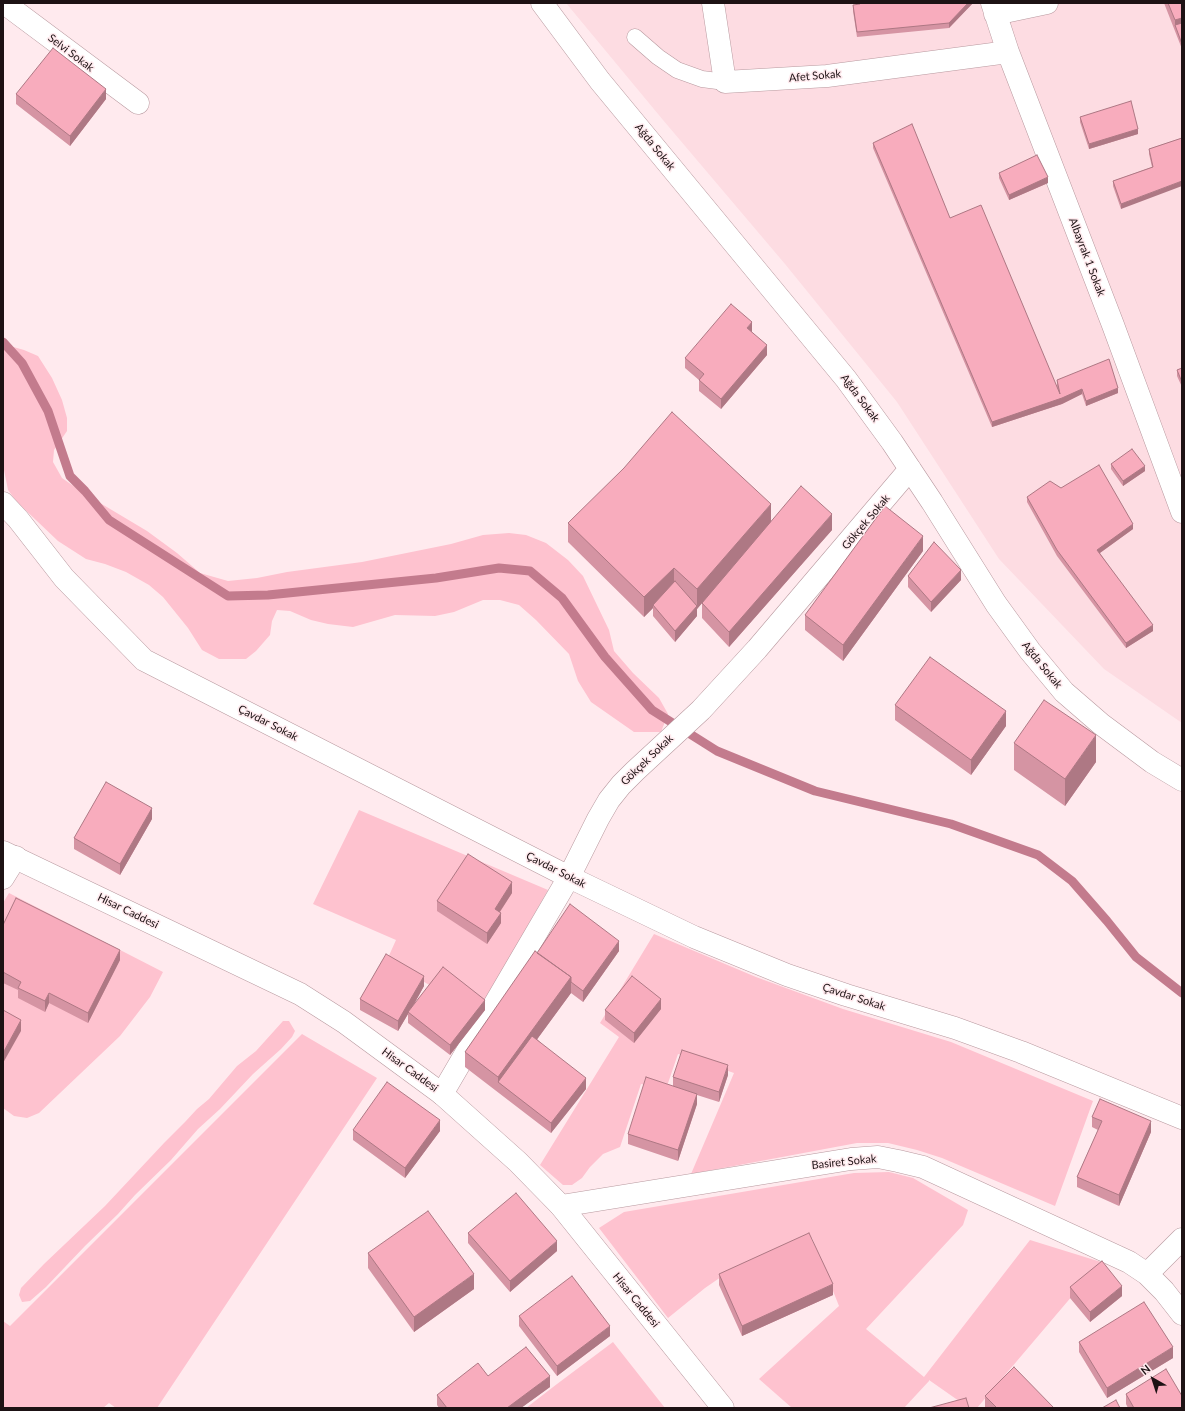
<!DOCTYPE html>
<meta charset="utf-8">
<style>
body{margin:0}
#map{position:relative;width:1185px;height:1411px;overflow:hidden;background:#ffeaee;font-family:Lato,sans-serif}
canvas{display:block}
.frame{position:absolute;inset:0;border:4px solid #1d1214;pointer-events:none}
.north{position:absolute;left:1133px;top:1359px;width:40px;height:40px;-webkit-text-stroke:3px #ffeaee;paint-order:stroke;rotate:321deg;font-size:11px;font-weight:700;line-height:16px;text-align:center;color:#1d1214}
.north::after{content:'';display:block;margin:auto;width:14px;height:18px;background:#1d1214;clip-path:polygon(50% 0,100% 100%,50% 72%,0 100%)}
</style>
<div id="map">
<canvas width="1185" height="1411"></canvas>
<div class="frame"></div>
<div class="north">N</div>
</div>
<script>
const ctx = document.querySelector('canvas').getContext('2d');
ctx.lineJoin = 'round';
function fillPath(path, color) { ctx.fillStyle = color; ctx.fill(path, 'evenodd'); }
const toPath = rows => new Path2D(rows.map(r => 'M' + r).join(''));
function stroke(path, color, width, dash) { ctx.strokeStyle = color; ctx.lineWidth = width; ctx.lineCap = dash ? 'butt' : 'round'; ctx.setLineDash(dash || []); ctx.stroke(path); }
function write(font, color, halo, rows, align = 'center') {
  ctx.font = font + ' Lato,sans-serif'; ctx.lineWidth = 3; ctx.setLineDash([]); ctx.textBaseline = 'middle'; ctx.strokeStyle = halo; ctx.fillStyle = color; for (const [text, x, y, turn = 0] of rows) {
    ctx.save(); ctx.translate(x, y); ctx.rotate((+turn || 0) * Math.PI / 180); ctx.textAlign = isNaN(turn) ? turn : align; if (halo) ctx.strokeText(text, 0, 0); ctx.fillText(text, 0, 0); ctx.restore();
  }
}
fillPath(toPath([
 [566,3,1182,3,1182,723,1104,669,999,559,897,402,785,264,663,120]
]), '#fddce2');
fillPath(toPath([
 [3,344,24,350,38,356,52,378,62,400,67,418,67,431,54,450,53,462,62,478,85,494,147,531,177,553,200,573,228,581,257,578,287,572,362,562,451,544,483,535,509,533,526,535,546,543,568,560,583,576,609,630,614,651,633,673,659,698,668,714,661,732,634,732,591,702,578,681,569,654,536,620,519,605,500,600,483,600,454,612,435,616,395,615,353,627,328,624,311,620,290,611,277,610,272,621,270,635,256,651,246,659,219,659,202,650,188,628,163,597,149,585,126,572,105,564,86,559,58,541,17,502,8,490,3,465],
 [359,810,548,890,485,1001,431,986,387,960,396,940,313,904],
 [9,893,163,972,150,997,120,1036,39,1113,27,1118,14,1116,3,1108,3,903],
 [654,934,756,977,843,1009,951,1042,1093,1101,1055,1206,942,1158,917,1150,888,1143,857,1143,691,1174,734,1073,678,1054,666,1089,641,1084,620,1147,603,1154,590,1167,582,1178,572,1185,563,1185,540,1165,619,1037,600,1023],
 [283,1021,289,1021,295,1031,292,1037,281,1049,253,1074,220,1109,198,1129,171,1160,135,1195,118,1214,85,1246,46,1287,30,1301,22,1302,19,1295,21,1288,44,1264,105,1206,164,1143,185,1122,197,1109,209,1099,237,1066,256,1051],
 [302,1034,377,1078,157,1408,116,1408,109,1403,103,1408,3,1408,3,1321,10,1326],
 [889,1172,913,1178,968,1210,963,1225,866,1329,924,1377,1030,1240,1101,1262,977,1408,969,1408,929,1380,929,1381,904,1408,792,1408,759,1379,839,1306,812,1238,721,1277,705,1288,668,1318,599,1228,624,1212,854,1173],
 [613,1342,665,1408,526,1408,557,1384]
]), '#fec2cf');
stroke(toPath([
 [3,342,22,363,48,411,70,476,85,491,109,520,228,596,268,595,436,578,499,568,530,571,562,598,605,657,652,710,717,751,815,791,951,824,1038,855,1072,881,1107,921,1136,957,1182,993]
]), '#c37b8d', 9);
const lane = toPath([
 [635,37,658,57,677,70,702,79,725,82]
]);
const street = toPath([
 [4,3,138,103],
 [542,3,600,81,846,379,892,442,932,502,996,604,1030,651,1064,692,1101,724,1152,762,1182,780],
 [713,3,725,82,827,76,1008,52],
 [992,3,1008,52,1113,325,1182,512],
 [995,14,1047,3],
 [3,503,18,519,64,578,144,660,569,877,694,937,787,975,846,995,955,1028,1021,1052,1182,1118],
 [3,878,16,857],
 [442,1094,569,877,598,819,609,800,621,785,635,771,701,710,757,649,910,469],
 [561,1206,851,1159,878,1157,898,1161,923,1167,1129,1262,1147,1274,1164,1291,1182,1314],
 [1147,1274,1182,1239]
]);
const secondary = toPath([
 [3,852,300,994,344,1022,442,1094,518,1162,561,1206,723,1408]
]);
stroke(lane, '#b8999f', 17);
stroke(street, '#b8999f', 23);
stroke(secondary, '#b8999f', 23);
stroke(lane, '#fff', 16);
stroke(street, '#fff', 22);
stroke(secondary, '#fff', 22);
fillPath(toPath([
 [859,3,973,3,949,28,857,37,853,11,853,5,860,5],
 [1164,3,1182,3,1182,49],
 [16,94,106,99,70,146,16,104],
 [1080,117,1138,134,1089,149,1080,122],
 [1182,138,1121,209,1113,186,1113,181,1152,167,1149,154,1149,149],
 [873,143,1057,386,1057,380,1118,393,1086,406,1082,394,1062,404,992,427,873,148],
 [999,173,1048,183,1009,200,999,178],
 [752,332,767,355,721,409,699,391,699,380,685,368,685,358],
 [1182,368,1182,387,1177,376,1177,370],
 [1111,464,1145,471,1123,486,1111,469],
 [1027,497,1133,529,1100,553,1153,631,1126,648,1057,556,1027,502],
 [771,522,832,530,729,647,702,618,702,603,697,609,697,616,675,642,653,616,653,608,644,617,568,542,568,523],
 [923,551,843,661,805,630,805,615],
 [908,576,961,580,931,612,908,587],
 [895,705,1006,726,971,775,895,720],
 [1014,743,1096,762,1065,806,1014,770],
 [152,819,120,875,74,849,74,838],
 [512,893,500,912,501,923,487,944,437,911,437,901],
 [3,925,120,960,88,1023,49,1003,45,1012,18,998,18,990,3,983],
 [619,951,583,1002,571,993,537,1039,586,1089,551,1133,465,1067,465,1052,537,953],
 [424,986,412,1008,485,1010,450,1055,408,1023,408,1014,398,1031,360,1010,360,999],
 [661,1009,634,1043,605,1020,605,1010],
 [728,1075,719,1102,697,1095,697,1104,678,1161,628,1144,628,1134,673,1086,673,1077],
 [1092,1117,1151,1132,1119,1206,1077,1187,1077,1177,1098,1130,1092,1127],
 [353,1130,440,1131,405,1178,353,1140],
 [468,1233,557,1251,510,1292,468,1243],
 [368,1253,474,1289,414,1332,368,1268],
 [719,1274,833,1295,742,1336,719,1285],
 [1070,1287,1122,1296,1090,1322,1070,1298],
 [519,1316,610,1336,557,1376,519,1326],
 [1079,1342,1173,1358,1107,1398,1079,1352],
 [488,1376,550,1387,521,1408,439,1408,437,1405,437,1395],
 [1126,1394,1182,1408,1128,1408,1126,1404],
 [985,1396,1054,1408,986,1408,985,1407]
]), '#d594a3');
fillPath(toPath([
 [968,3,973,3,949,28,949,23],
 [1182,18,1182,28,1175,25,1175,20],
 [106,89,106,99,70,146,70,136],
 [1138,129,1138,134,1089,149,1089,144],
 [1048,177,1048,183,1009,200,1009,195],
 [1182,181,1182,186,1121,209,1121,204],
 [752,322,752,333,747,328],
 [767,345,767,355,721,409,721,399],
 [1118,388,1118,393,1086,406,1086,401],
 [1082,389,1082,394,1062,404,992,427,992,422],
 [1145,466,1145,471,1123,486,1123,481],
 [771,504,771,523,697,609,697,616,675,642,675,631,697,606,697,589],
 [832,514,832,530,729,647,729,632],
 [1133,524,1133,529,1097,555,1097,550],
 [923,536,923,551,843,661,843,645],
 [674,568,674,588,653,605,653,608,644,617,644,597],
 [961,570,961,580,931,612,931,602],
 [1153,625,1153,631,1126,648,1126,643],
 [1006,711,1006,726,971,775,971,760],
 [1096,735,1096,762,1065,806,1065,779],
 [152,808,152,819,120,875,120,864],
 [512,882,512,893,495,919,495,909],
 [501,913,501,923,487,944,487,933],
 [619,941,619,951,583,1002,583,991],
 [120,950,120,960,88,1023,88,1013],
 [424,976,424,986,409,1013,408,1012,408,1014,398,1031,398,1021],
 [571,977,571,993,503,1086,498,1082,498,1077],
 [49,993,49,1003,45,1012,45,1001],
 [661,999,661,1009,634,1043,634,1033],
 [485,1000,485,1010,450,1055,450,1045],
 [21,1020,21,1031,3,1063,3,1053],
 [728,1065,728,1075,719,1102,719,1092],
 [586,1078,586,1089,551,1133,551,1123],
 [697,1094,697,1104,678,1161,678,1150],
 [440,1120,440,1131,405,1178,405,1168],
 [1151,1121,1151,1132,1119,1206,1119,1195],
 [557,1241,557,1251,510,1292,510,1281],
 [474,1274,474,1289,414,1332,414,1317],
 [833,1284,833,1295,742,1336,742,1326],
 [1122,1286,1122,1296,1090,1322,1090,1312],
 [610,1326,610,1336,557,1376,557,1366],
 [1173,1347,1173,1358,1107,1398,1107,1388],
 [550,1376,550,1387,521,1408,507,1408]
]), '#ae7884');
const building = toPath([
 [860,3,968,3,949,23,857,32,853,5,860,4,860,3],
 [1168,3,1182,3,1182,18,1175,20,1168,3],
 [1182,23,1182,44,1175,25,1182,23],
 [53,48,106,89,70,136,16,94,53,48],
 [1131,101,1138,129,1089,144,1080,117,1131,101],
 [912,124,950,218,981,205,1060,394,1057,380,1109,359,1118,388,1086,401,1082,389,1062,398,992,422,873,143,912,124],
 [1182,138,1182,181,1121,204,1113,181,1153,167,1149,149,1182,138],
 [1037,155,1048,177,1009,195,999,173,1037,155],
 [731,304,752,322,747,328,767,345,721,399,699,380,704,374,685,358,731,304],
 [1182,368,1182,382,1177,370,1182,368],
 [672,412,771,504,697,589,674,568,644,597,568,523,624,468,672,412],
 [1132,449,1145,466,1123,481,1111,464,1132,449],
 [1099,465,1133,524,1097,550,1153,625,1126,643,1057,550,1027,497,1050,481,1061,488,1099,465],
 [801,486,832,514,729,632,702,603,801,486],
 [885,506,923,536,843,645,805,615,885,506],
 [934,542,961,570,931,602,908,576,934,542],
 [675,581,697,606,675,631,653,605,675,581],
 [930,657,1006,711,971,760,895,705,930,657],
 [1044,700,1096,735,1065,779,1014,743,1044,700],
 [106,782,152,808,120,864,74,838,106,782],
 [468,854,512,882,495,909,501,913,487,933,437,901,468,854],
 [16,898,120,950,88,1013,49,993,45,1001,18,988,21,982,3,972,3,925,16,898],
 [570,904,619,941,583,991,571,982,571,977,537,953,570,904],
 [535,951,571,977,498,1077,465,1052,535,951],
 [386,954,424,976,398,1021,360,999,386,954],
 [443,967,485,1000,450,1045,408,1012,443,967],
 [632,976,661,999,634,1033,605,1010,632,976],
 [3,1010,21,1020,3,1053,3,1010],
 [532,1036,586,1078,551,1123,498,1082,532,1036],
 [682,1050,728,1065,719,1092,673,1077,682,1050],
 [646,1077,697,1094,678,1150,628,1134,646,1077],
 [387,1082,440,1120,405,1168,353,1130,387,1082],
 [1100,1099,1151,1121,1119,1195,1077,1177,1102,1121,1092,1117,1100,1099],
 [516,1193,557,1241,510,1281,468,1233,516,1193],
 [428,1211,474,1274,414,1317,368,1253,428,1211],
 [809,1233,833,1284,742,1326,719,1274,809,1233],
 [1102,1261,1122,1286,1090,1312,1070,1287,1102,1261],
 [572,1276,610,1326,557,1366,519,1316,572,1276],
 [1144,1302,1173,1347,1107,1388,1079,1342,1144,1302],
 [526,1347,550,1376,507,1408,447,1408,437,1395,478,1363,488,1376,526,1347],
 [1014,1367,1054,1408,997,1408,985,1396,1014,1367],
 [1166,1369,1182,1396,1182,1408,1134,1408,1126,1394,1166,1369],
 [966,1398,969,1408,929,1408,966,1398],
 [1116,1400,1120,1408,1102,1408,1116,1400]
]);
fillPath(building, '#f8acbd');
stroke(building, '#ae7884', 1);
write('11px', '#1d1214', '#ffeaee', [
 ["Selvi Sokak",71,53,37],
 ["Afet Sokak",815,76,-5],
 ["Ağda Sokak",655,147,51],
 ["Albayrak 1 Sokak",1087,257,69],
 ["Ağda Sokak",860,398,53],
 ["Gökçek Sokak",866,522,-50],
 ["Ağda Sokak",1042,665,51],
 ["Çavdar Sokak",268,723,27],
 ["Gökçek Sokak",647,760,-44],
 ["Çavdar Sokak",556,870,27],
 ["Hisar Caddesi",128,911,26],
 ["Çavdar Sokak",854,997,18],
 ["Hisar Caddesi",410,1070,36],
 ["Basiret Sokak",844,1162,-6],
 ["Hisar Caddesi",636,1300,51]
]);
</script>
